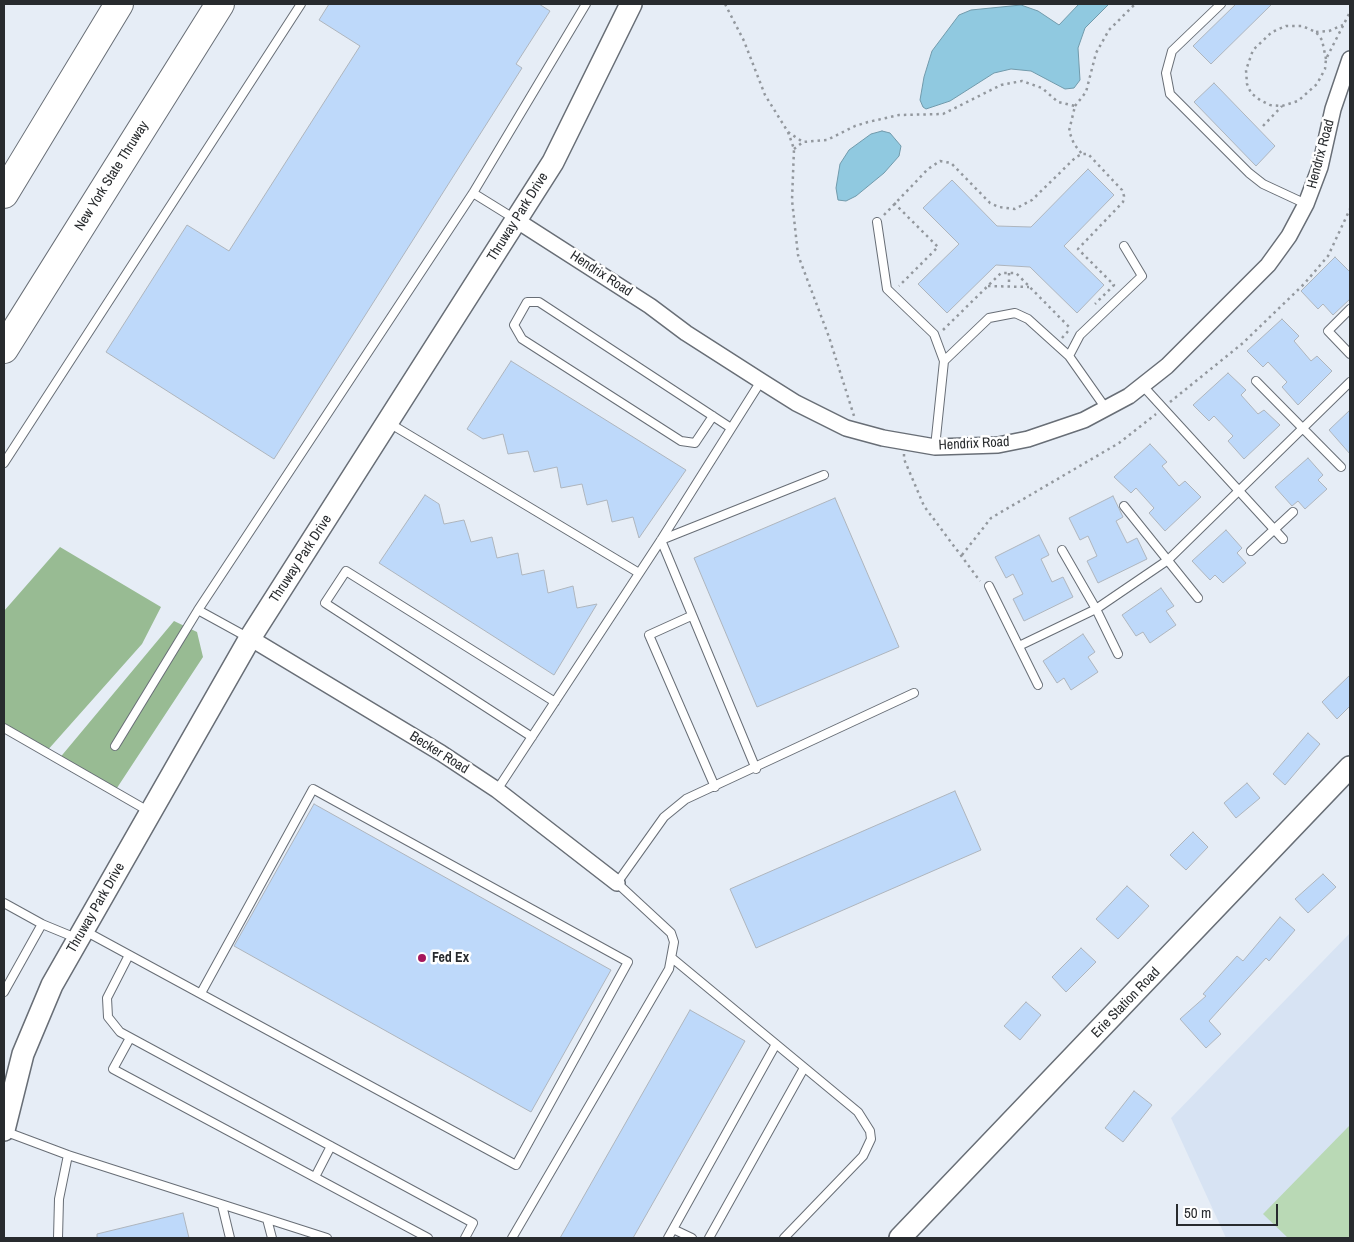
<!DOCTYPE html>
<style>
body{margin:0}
#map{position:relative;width:1354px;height:1242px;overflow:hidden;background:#e6edf6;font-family:"Archivo Narrow",sans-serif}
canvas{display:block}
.frame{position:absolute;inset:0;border:5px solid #282b2e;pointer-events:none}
.scale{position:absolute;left:1176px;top:1204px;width:102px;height:22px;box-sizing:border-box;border:2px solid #282b2e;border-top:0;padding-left:6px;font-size:15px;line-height:18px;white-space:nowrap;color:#282b2e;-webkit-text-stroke:4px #fff;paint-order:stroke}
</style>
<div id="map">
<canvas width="1354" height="1242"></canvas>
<div class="frame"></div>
<div class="scale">50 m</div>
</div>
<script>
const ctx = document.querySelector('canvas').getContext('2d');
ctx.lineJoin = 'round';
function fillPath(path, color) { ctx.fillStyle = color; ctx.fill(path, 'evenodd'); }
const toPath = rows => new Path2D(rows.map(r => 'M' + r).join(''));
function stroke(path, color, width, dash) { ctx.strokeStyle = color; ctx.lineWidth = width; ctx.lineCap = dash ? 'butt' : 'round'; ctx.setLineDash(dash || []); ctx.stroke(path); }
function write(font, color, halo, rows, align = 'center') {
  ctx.font = font + ' "Archivo Narrow",sans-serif'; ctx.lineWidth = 5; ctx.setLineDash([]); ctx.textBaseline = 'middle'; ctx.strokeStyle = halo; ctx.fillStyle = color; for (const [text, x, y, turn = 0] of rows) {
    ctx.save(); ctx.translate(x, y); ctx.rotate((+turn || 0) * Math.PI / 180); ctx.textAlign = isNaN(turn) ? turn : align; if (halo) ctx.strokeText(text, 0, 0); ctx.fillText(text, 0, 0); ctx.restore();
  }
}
fillPath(toPath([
 [1350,933,1350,1238,1226,1238,1171,1118]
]), '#d7e3f3');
fillPath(toPath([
 [1350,1125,1350,1238,1288,1238,1263,1214]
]), '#b9d9b5');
fillPath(toPath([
 [60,547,161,607,142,644,46,752,4,730,4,611],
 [174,621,197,632,203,657,113,794,58,760]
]), '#98bb93');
const water = toPath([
 [1079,4,1109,4,1085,28,1078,48,1080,80,1074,88,1065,89,1031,71,1011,69,994,73,950,101,926,109,923,107,920,100,924,77,932,51,959,15,971,10,1021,5,1038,11,1059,25,1079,4],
 [882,131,890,133,901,146,899,156,884,173,856,196,846,201,838,200,836,188,840,164,849,150,871,134,882,131]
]);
fillPath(water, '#90c9e0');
stroke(water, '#719aab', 1);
const building = toPath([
 [329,4,539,4,550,11,516,64,522,68,274,459,106,352,187,225,229,251,360,46,319,20,329,4],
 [1236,4,1272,4,1211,64,1193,46,1236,4],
 [1214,83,1275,146,1256,166,1194,102,1214,83],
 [1088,169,1114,195,1064,246,1104,285,1077,313,1030,267,996,265,947,313,918,284,959,244,923,208,952,180,997,226,1031,227,1088,169],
 [1335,257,1350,272,1350,299,1333,315,1323,304,1318,309,1301,291,1335,257],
 [1282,319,1299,336,1294,341,1311,361,1317,356,1332,371,1298,405,1282,387,1287,382,1268,362,1263,367,1247,351,1282,319],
 [511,361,686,470,639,538,633,517,612,522,607,500,587,505,582,484,561,488,557,467,534,472,528,451,508,454,503,434,483,439,467,429,511,361],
 [1228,373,1246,390,1241,395,1258,414,1264,410,1280,425,1244,459,1228,441,1233,436,1214,416,1209,421,1193,405,1228,373],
 [1350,410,1350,454,1329,430,1350,410],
 [1150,444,1167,462,1162,466,1179,486,1185,481,1201,497,1165,531,1149,513,1154,508,1136,488,1131,493,1114,477,1150,444],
 [1308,458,1323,475,1318,480,1327,489,1305,509,1298,501,1292,506,1275,487,1308,458],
 [425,495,439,504,444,524,464,520,471,542,492,537,497,558,518,553,522,575,544,570,548,593,573,586,577,608,597,604,554,675,379,563,425,495],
 [1113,496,1123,517,1116,521,1127,543,1137,538,1147,559,1098,583,1087,561,1097,556,1088,536,1080,540,1069,518,1113,496],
 [835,498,899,647,757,707,694,558,835,498],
 [1226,530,1242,548,1237,553,1246,563,1223,583,1215,575,1210,580,1192,561,1226,530],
 [1039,535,1049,555,1041,559,1052,582,1063,577,1073,597,1024,621,1013,599,1023,594,1013,574,1006,578,995,557,1039,535],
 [1161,588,1174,606,1166,611,1176,625,1150,643,1143,632,1136,636,1122,615,1161,588],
 [1083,634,1095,652,1088,657,1098,672,1071,690,1064,678,1057,683,1043,661,1083,634],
 [1350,675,1350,706,1337,719,1322,702,1350,675],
 [1308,733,1320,744,1285,785,1273,774,1308,733],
 [1247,783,1260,798,1236,818,1224,803,1247,783],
 [955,791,981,850,756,948,730,889,955,791],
 [314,804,611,970,531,1112,234,946,314,804],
 [1193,832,1208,847,1186,870,1170,855,1193,832],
 [1323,874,1336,887,1308,913,1295,899,1323,874],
 [1127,886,1149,906,1118,939,1096,919,1127,886],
 [1280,917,1295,930,1269,961,1266,958,1209,1021,1221,1034,1206,1048,1180,1019,1206,996,1203,994,1237,956,1243,961,1280,917],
 [1081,948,1096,962,1066,992,1052,977,1081,948],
 [1026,1002,1041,1015,1020,1040,1004,1026,1026,1002],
 [690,1010,745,1041,633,1238,560,1238,690,1010],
 [1134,1091,1152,1105,1123,1142,1105,1128,1134,1091],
 [183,1213,189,1238,97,1238,97,1234,183,1213]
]);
fillPath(building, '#bed9fa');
stroke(building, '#aeb5bd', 1);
const service = toPath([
 [1221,4,1172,51,1166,73,1170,94,1249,173,1263,184,1306,204],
 [473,193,515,219],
 [877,222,887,289,934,334,944,361,935,447],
 [1350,309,1328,331,1350,354],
 [1069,356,1080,335,1142,276,1124,246],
 [944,361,989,318,1015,313,1028,319,1069,356,1107,410],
 [1256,381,1341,467],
 [1142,385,1283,539],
 [713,416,695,443,681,441,522,339,514,325,527,302,539,302,731,428],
 [389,423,639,573],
 [4,463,301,4],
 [1124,506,1198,598],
 [1062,550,1096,609,1118,654],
 [1251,551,1293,512],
 [989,586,1038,685],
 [198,610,249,638],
 [691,616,649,635,715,787],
 [1019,646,1096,609,1168,560,1350,382],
 [4,728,150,812],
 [532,737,325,603,346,571,555,702],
 [115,746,198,610,473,193,586,4],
 [756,769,661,540,824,475],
 [497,790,661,540,761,381],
 [4,903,42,924,76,938],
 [85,931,516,1165,628,962,313,789,201,993],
 [129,955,107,998,108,1017,120,1032,473,1223,465,1238],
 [672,958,858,1112,870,1131,871,1139,863,1156,784,1238],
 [4,992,42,924],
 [130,1038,113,1069,428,1238],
 [4,1131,68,1155,327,1238],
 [315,1177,331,1146],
 [222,1205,230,1238],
 [267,1219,272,1238],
 [673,1229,692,1238],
 [58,1238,59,1199,68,1155],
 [512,1238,669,969,674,942,671,933,617,883,664,817,686,799,914,693],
 [668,1238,776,1044],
 [709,1238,804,1068]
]);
const minor = toPath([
 [516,220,650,306,686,333,761,381,796,403,846,428,883,438,935,447,998,445,1028,439,1084,420,1129,396,1167,366,1268,265,1289,236,1306,204,1320,167,1333,109,1350,59],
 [250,638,441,753,497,790,617,883]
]);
const secondary = toPath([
 [4,1130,23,1054,52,985,250,638,553,162,631,4],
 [900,1238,1350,767]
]);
const motorway = toPath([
 [4,194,119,4],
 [4,349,220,4]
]);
stroke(service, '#686e76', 10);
stroke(minor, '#686e76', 18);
stroke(secondary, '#686e76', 24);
stroke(motorway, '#686e76', 30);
stroke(toPath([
 [725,4,744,41,765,95,788,132,794,149,792,200,798,255,829,337,854,416],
 [1316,32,1329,31,1343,25],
 [1326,59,1322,40,1316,32,1302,26,1286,26,1272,32,1253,50,1246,70,1247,84,1251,93,1260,100,1270,105,1282,106,1298,101,1317,84,1325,69,1326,59,1350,12],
 [1075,106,1086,92,1096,53,1109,30,1135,4],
 [1263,126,1282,106],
 [788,132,803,142],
 [794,149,803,142,827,140,855,126,868,122,899,115,943,114,1001,85,1022,81,1042,88,1058,102,1075,106,1069,131,1074,144,1082,154],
 [894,203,938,247,899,286],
 [884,215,928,169,940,161,951,163,990,203,999,207,1015,209,1032,200,1076,157,1082,154,1088,154,1122,190,1124,196,1123,202,1078,249,1114,285,1095,304],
 [1009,273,1009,286],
 [988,286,1029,287],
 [943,330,1001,273,1016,273,1071,329],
 [1062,338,1070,329],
 [1170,402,1243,343,1304,284,1328,256,1350,209],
 [904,454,904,459,924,506,980,581],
 [962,555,991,518,1119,443,1156,414]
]), '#93989e', 2.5, [2.5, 4]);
stroke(service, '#fff', 8);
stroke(minor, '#fff', 15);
stroke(secondary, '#fff', 21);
stroke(motorway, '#fff', 28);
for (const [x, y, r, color] of [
 [422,958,5,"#a5175c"]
]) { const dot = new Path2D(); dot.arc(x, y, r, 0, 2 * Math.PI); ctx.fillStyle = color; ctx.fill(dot); stroke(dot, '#fff', 2); }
write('14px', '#282b2e', '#fff', [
 ["Hendrix Road",1321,154,-75],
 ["New York State Thruway",112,176,-58],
 ["Thruway Park Drive",518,217,-58],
 ["Hendrix Road",601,274,33],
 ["Hendrix Road",974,444,-3],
 ["Thruway Park Drive",301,559,-57],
 ["Becker Road",439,753,32],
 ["Thruway Park Drive",96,908,-60],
 ["Erie Station Road",1126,1003,-46]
]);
write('bold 14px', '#282b2e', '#fff', [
 ["Fed Ex",432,958]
], 'left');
</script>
